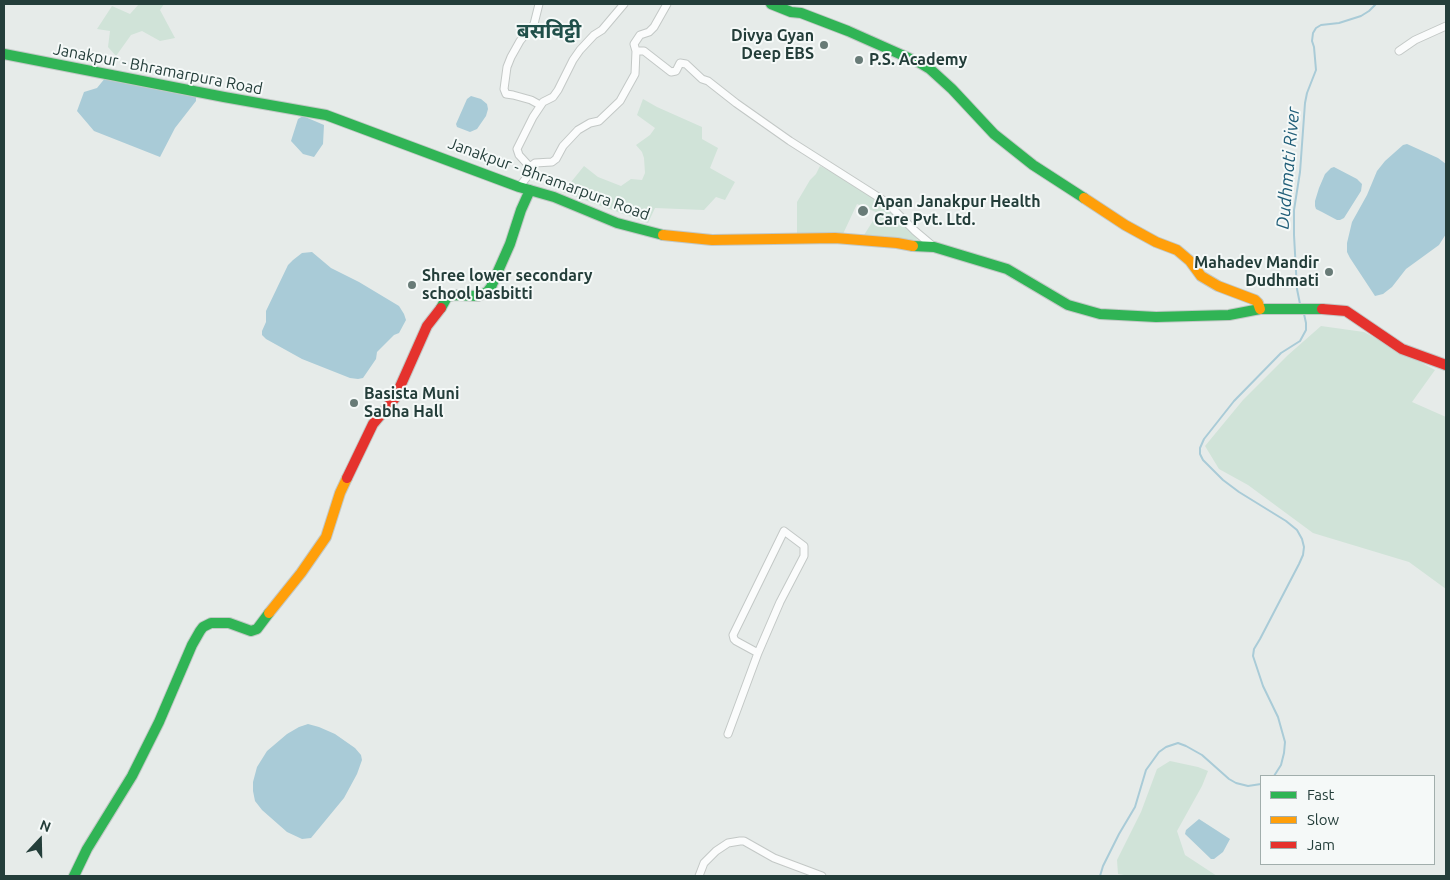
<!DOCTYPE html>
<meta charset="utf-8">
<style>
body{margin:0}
#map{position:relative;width:1450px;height:880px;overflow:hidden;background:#e6ebe9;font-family:Ubuntu,sans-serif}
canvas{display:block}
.frame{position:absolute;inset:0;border:5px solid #243e3a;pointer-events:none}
.legend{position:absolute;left:1260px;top:775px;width:175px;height:90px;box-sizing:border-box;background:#f5f9f8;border:1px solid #a1aeac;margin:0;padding:6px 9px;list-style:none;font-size:15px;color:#243e3a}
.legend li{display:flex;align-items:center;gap:10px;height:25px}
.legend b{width:25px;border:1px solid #a1aeac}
.north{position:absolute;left:15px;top:815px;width:50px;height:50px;-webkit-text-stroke:4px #f5f9f8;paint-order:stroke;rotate:21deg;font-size:14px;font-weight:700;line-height:20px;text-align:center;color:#243e3a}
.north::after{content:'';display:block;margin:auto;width:18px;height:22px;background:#243e3a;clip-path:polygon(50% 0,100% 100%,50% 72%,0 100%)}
</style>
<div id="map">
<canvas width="1450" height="880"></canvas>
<div class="frame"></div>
<ul class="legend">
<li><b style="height:6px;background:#30b455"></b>Fast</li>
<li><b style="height:6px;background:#ff9f0a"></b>Slow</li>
<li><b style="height:6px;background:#e5322d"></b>Jam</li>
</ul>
<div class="north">N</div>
</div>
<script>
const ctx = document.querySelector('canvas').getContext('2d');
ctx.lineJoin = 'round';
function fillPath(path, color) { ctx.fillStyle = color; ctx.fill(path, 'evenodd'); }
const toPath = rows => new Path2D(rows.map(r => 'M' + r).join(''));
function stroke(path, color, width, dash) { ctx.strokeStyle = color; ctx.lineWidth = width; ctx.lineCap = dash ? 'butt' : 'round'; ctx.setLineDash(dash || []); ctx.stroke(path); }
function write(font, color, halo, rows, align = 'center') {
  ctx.font = font + ' Ubuntu,"Noto Sans Devanagari",sans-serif'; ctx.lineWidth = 4; ctx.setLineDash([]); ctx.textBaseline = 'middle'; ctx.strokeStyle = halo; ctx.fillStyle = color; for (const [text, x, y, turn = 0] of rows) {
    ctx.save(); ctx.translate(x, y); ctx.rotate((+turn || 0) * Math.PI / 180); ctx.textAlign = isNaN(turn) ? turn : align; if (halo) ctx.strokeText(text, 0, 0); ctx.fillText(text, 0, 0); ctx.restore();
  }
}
fillPath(toPath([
 [139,4,164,4,160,10,175,38,160,41,142,31,131,35,116,56,108,47,110,31,97,29,112,6,130,14],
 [643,99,657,107,702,127,702,139,718,148,710,168,735,182,725,200,716,197,704,210,655,208,648,223,563,192,584,166,598,177,621,186,631,179,642,180,645,173,644,158,642,152,636,145,650,135,655,128,637,115],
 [820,166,845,178,883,203,921,239,910,241,864,235,878,213,857,204,843,234,797,234,797,202,810,180,816,174],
 [1321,326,1364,332,1435,370,1412,402,1446,417,1446,589,1409,562,1313,533,1248,485,1219,469,1205,446,1243,400,1288,355],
 [1170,761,1198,767,1208,771,1202,786,1177,831,1185,855,1217,876,1130,876,1118,874,1117,860,1141,812,1157,769]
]), '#d0e3d8');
fillPath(toPath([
 [106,77,196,94,196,101,175,128,160,157,94,131,77,111,84,92,97,88],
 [471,96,481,99,487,104,488,109,486,116,477,129,470,132,457,127,456,124,467,99],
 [303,116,324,125,323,144,314,157,303,154,291,141,298,119],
 [1407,144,1438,158,1446,164,1446,234,1439,245,1406,269,1392,287,1383,294,1375,296,1350,258,1347,252,1347,243,1352,222,1367,195,1377,171,1385,161,1403,145],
 [1334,167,1357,179,1362,184,1361,191,1344,218,1340,220,1337,220,1322,212,1316,209,1315,206,1315,201,1319,188,1325,174,1331,168],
 [312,252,331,268,359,282,399,306,404,314,406,320,399,333,394,335,377,352,376,359,363,378,358,379,350,378,302,359,266,339,262,335,262,331,266,322,266,311,288,265,293,260,302,253],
 [308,724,319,727,335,734,355,748,361,755,362,760,357,774,344,798,311,838,302,839,287,832,262,810,255,801,253,791,253,782,257,767,267,751,287,734,299,727],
 [1199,819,1230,839,1223,852,1214,859,1211,859,1185,834,1186,830]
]), '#a9cbd7');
stroke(toPath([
 [1300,304,1297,289,1294,235,1294,210,1300,172,1305,103,1307,93,1316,70,1314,47,1312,41,1313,33,1316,28,1321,25,1339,23,1361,16,1369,11,1376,4],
 [1274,776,1281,765,1284,753,1285,742,1278,717,1263,686,1253,656,1254,649,1260,639,1299,564,1303,555,1304,547,1302,539,1297,530,1286,521,1239,492,1223,480,1203,460,1200,454,1200,448,1204,439,1234,401,1281,353,1300,341,1306,330,1306,323,1304,314],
 [1100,876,1103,866,1119,834,1135,807,1146,770,1159,752,1166,747,1178,743,1186,746,1202,755,1229,779,1236,783,1248,786,1261,784]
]), '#a9cbd7', 2);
const street = toPath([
 [539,4,534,24,520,41,511,57,507,67,504,89,506,94,513,95,531,100,540,105],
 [636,51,644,51,671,72,676,71,680,63,686,64,702,79,708,81,736,103,790,141,886,202,915,231,934,247],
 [1399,51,1415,40,1446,26],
 [530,167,535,163,552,162,556,159,563,146,578,130,590,123,599,121,620,101,635,74,636,51,634,44,640,35,649,32,654,27,667,4],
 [519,187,527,177,530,167,519,155,517,149,533,117,543,102,553,97,558,90,573,60,580,50,594,35,602,30,624,4],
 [728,734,758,653,780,602,804,556,804,546,784,531,733,635,734,639,736,641,758,653],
 [699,876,704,863,716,851,728,843,740,841,744,841,774,858,822,876]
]);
const fast = toPath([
 [771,4,791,12,801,13,848,31,920,63,930,69,952,89,994,134,1033,165,1084,198],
 [4,54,224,97,326,115,519,187,554,197,617,223,663,235],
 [913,246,934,247,1007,269,1068,305,1100,314,1156,317,1229,315,1260,309,1322,309],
 [441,308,447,297,454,295,478,296,487,292,491,287,510,244,521,210,530,190],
 [74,876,87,849,132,776,159,722,192,645,200,631,203,627,211,623,229,623,251,631,257,629,269,613]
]);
const slow = toPath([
 [1084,198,1125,225,1156,242,1177,250,1190,261,1201,276,1218,286,1255,300,1258,303,1260,309],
 [663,235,712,240,835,238,897,243,913,246],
 [269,613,301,573,326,537,340,493,347,478]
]);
const jam = toPath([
 [1322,309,1346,311,1402,349,1446,365],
 [347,478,373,424,395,398,427,326,441,308]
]);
stroke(street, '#c3c8c6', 9);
stroke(fast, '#c2c8c6', 12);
stroke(slow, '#c2c8c6', 12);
stroke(jam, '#c2c8c6', 12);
stroke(street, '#fbfcfc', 7);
stroke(fast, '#30b455', 10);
stroke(slow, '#ff9f0a', 10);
stroke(jam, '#e5322d', 10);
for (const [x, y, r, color] of [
 [824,45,5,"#687b77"],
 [859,60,5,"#687b77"],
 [863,211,6,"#687b77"],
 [1329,272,5,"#687b77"],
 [412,285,5,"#687b77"],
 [354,403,5,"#687b77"]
]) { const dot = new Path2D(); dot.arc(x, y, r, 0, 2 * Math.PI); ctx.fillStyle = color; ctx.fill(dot); stroke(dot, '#f5f9f8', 2); }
write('bold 16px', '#243e3a', '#f5f9f8', [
 ["Divya Gyan",814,36,"right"],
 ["Deep EBS",814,54,"right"],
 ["P.S. Academy",869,60],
 ["Apan Janakpur Health",874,202],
 ["Care Pvt. Ltd.",874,220],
 ["Mahadev Mandir",1319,263,"right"],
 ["Dudhmati",1319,281,"right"],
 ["Shree lower secondary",422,276],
 ["school basbitti",422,294],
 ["Basista Muni",364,394],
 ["Sabha Hall",364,412]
], 'left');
write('16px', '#243e3a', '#f5f9f8', [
 ["Janakpur - Bhramarpura Road",158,69,11],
 ["Janakpur - Bhramarpura Road",549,179,20]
]);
write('italic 18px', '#205e78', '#f5f9f8', [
 ["Dudhmati River",1288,168,-85]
]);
write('bold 21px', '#20504a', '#f5f9f8', [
 ["बसविट्टी",549,31]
]);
</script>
